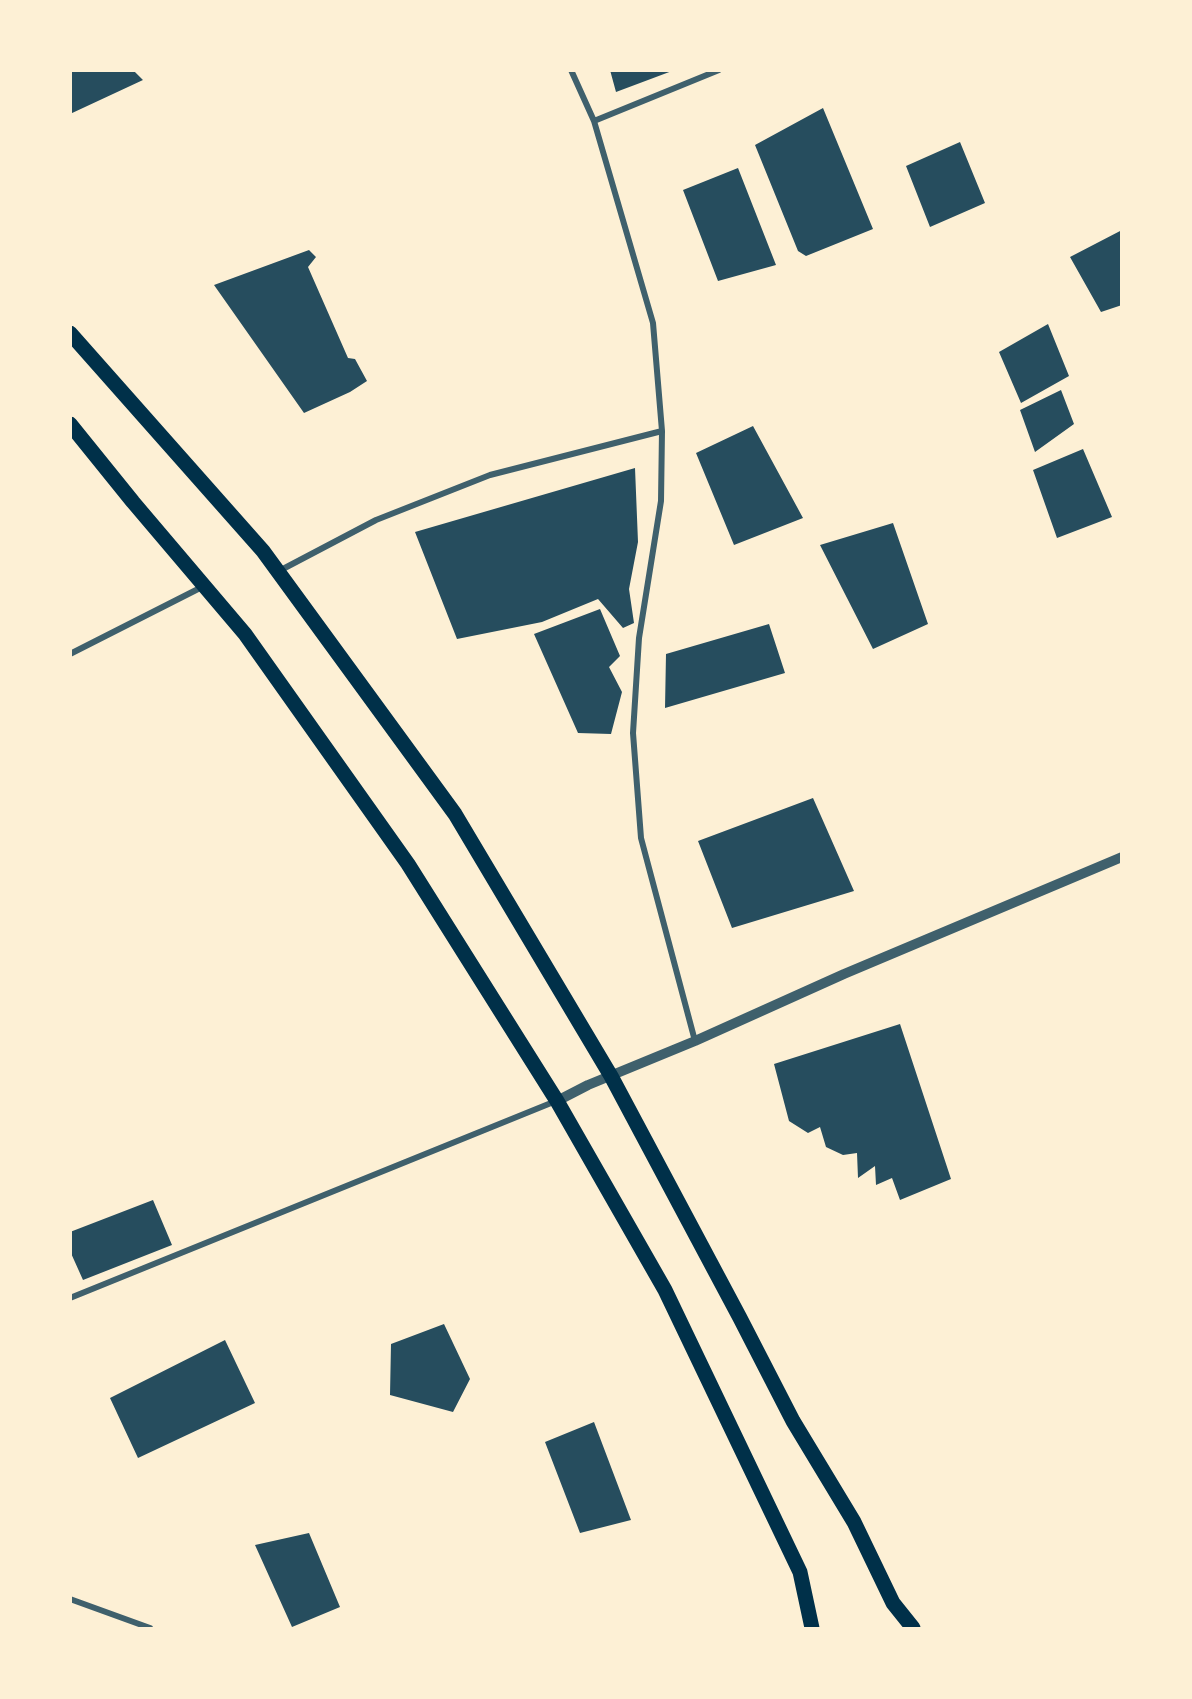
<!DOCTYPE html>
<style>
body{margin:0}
#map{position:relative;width:1192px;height:1699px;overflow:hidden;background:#fdf0d5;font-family:Overpass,sans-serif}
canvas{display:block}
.frame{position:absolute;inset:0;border:72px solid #fdf0d5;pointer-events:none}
</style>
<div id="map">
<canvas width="1192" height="1699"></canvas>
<div class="frame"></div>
</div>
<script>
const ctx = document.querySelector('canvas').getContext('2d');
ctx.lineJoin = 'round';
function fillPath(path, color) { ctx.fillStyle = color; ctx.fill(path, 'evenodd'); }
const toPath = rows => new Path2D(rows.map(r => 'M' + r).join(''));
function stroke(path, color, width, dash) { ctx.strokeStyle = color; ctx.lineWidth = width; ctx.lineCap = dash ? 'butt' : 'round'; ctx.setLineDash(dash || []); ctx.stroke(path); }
fillPath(toPath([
 [70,70,133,70,143,80,70,114],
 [610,70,672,70,672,71,616,92],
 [823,108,873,229,806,256,798,251,755,145],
 [960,142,985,203,930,227,906,166],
 [738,168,776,265,718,281,683,190],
 [1122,230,1122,305,1101,312,1070,257],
 [309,250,316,257,308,267,348,358,355,359,367,381,350,392,304,413,214,285],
 [1048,324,1069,376,1021,403,999,352],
 [1061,390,1074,424,1035,452,1020,410],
 [753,426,803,518,734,545,696,453],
 [1083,449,1112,517,1057,538,1033,470],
 [635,468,638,542,629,589,634,623,623,628,598,599,542,622,457,639,415,532],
 [893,523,928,624,873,649,820,545],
 [600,609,620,656,609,667,622,692,611,734,578,733,534,634],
 [769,624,785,673,665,708,666,654],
 [813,798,854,891,732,928,698,841],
 [900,1024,951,1179,900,1200,892,1178,876,1185,875,1166,858,1178,857,1153,843,1155,826,1147,820,1127,808,1133,789,1121,774,1064],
 [153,1200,172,1245,83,1280,70,1251,70,1232],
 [444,1324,470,1379,453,1412,390,1395,391,1344],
 [225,1340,255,1403,138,1458,110,1398],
 [594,1422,631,1520,580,1533,545,1442],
 [309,1533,340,1607,292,1627,255,1545]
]), '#264d5e');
stroke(toPath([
 [571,70,594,121,653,323,662,431,661,501,639,638,633,733,641,838,695,1041],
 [594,121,719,70],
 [279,571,376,520,490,475,662,431],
 [70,654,204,586],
 [70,1298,556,1101],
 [70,1599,150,1628]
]), '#3f606c', 6);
stroke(toPath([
 [557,1101,588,1085,695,1041,844,974,1122,857]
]), '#3f606c', 10);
stroke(toPath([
 [70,333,263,551,455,814,611,1076,740,1318,793,1421,854,1522,893,1603,913,1628],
 [70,424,133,502,245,634,408,864,557,1101,665,1290,800,1572,812,1628]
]), '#003049', 15);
</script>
